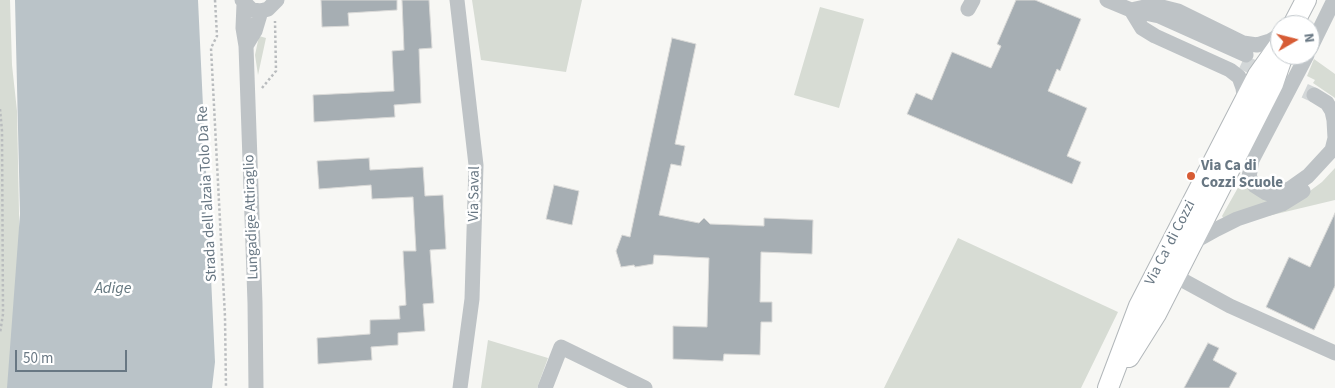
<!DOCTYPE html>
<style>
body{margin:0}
#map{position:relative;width:1335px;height:388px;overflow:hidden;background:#f7f7f4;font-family:"Source Sans 3",sans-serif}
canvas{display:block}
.north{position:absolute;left:1270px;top:15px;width:50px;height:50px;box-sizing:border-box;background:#fff;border:1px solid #c3c9cd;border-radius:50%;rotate:82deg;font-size:14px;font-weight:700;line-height:20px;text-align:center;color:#687783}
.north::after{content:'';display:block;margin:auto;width:18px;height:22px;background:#d75c35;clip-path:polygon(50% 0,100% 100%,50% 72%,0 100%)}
.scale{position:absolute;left:15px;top:350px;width:112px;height:22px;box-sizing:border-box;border:2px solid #687783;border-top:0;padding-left:6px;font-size:15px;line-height:18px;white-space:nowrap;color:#687783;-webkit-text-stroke:4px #fff;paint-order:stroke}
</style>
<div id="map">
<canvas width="1335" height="388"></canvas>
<div class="north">N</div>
<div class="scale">50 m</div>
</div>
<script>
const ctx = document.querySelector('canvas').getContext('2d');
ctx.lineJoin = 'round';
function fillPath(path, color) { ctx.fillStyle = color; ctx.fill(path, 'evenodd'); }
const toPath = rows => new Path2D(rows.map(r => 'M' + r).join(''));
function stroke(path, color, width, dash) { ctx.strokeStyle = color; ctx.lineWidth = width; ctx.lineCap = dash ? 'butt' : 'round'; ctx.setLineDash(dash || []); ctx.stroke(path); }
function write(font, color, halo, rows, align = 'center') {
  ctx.font = font + ' "Source Sans 3",sans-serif'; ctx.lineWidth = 5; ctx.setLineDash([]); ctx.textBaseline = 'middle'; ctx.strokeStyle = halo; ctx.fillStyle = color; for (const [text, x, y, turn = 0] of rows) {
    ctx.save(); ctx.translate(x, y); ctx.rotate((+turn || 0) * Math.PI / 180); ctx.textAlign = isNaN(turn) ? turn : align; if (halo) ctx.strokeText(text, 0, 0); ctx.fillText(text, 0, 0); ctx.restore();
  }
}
fillPath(toPath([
 [0,0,10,0,12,65,17,111,20,264,14,388,0,388],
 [472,0,582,0,566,72,481,60],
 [820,7,864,19,839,108,794,95],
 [259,36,266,38,258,75,255,55],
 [1314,59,1335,74,1335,98,1313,83,1315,80,1307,76],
 [1335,168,1335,200,1268,216,1295,202,1322,182],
 [1244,177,1279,198,1224,219,1222,216],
 [958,238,1118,312,1081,388,884,388],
 [488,340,548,358,537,388,481,388]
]), '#d7dcd4');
fillPath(toPath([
 [15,0,198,0,215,362,212,388,7,388,20,214]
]), '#bac3c8');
const building = toPath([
 [321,0,397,0,397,10,348,13,349,26,322,27,321,0],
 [402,0,429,0,432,48,419,49,421,103,394,105,395,117,314,122,313,95,394,91,392,51,404,50,402,0],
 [1016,0,1035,0,1081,19,1060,71,1057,69,1048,91,1087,108,1067,156,1081,162,1072,184,907,114,916,93,932,100,952,52,991,68,1001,46,997,44,1016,0],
 [672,38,696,44,675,144,685,146,681,166,671,164,659,215,699,223,704,218,710,224,764,226,764,218,813,220,812,254,761,252,760,302,772,302,772,322,761,322,760,355,724,354,723,361,673,359,673,326,707,327,709,258,654,255,653,264,635,267,634,265,621,267,616,251,622,235,630,237,672,38],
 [369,158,370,170,423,167,425,196,443,195,446,249,430,250,434,303,423,304,425,331,398,333,398,345,371,347,372,360,318,364,317,338,370,334,370,320,400,319,399,306,406,305,403,251,416,251,413,197,372,199,371,185,319,189,317,161,369,158],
 [554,185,579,191,572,225,546,219,554,185],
 [1335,213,1335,286,1314,330,1266,307,1289,257,1310,267,1335,213],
 [1208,343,1219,348,1213,360,1237,373,1229,388,1184,388,1208,343]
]);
fillPath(building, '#a6aeb3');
stroke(building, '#d9d9d7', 1);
stroke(toPath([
 [1242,62,1314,95]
]), '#d3d7d8', 15, [15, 8]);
const major = toPath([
 [1293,25,1306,0],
 [1129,357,1156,314,1273,84,1283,55],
 [1108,388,1139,306,1258,75,1280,44]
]);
stroke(major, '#b2b7ba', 22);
stroke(toPath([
 [215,0,217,36,211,48,225,317,226,388],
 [262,88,276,71,275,21],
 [0,109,2,131,3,314,0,333]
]), '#b9bcbe', 2.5, [2.5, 2.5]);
stroke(toPath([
 [242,0,252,10,261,11,268,9,277,0],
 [457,0,476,165,472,299,460,388],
 [1107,0,1131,10,1159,16,1246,55],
 [244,4,243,28,246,46,255,303,256,388],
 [968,9,973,0],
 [1131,10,1154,5,1178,11,1243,43,1257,45,1270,41,1280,35],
 [1131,10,1142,28,1155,36,1230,70,1239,77,1243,88,1245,103],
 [246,46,255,31,261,11],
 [1310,49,1334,0],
 [1307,55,1252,160,1249,177,1255,186,1266,193,1272,195,1279,194,1291,188,1308,176,1332,150,1335,138,1334,120,1332,111,1327,103,1314,95],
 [1192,245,1199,239,1217,229,1237,219,1282,204,1303,191],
 [1175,276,1230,306,1335,353],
 [545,388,561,347,645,388]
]), '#bec3c6', 15);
stroke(major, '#fff', 20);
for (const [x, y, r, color] of [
 [1191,176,5,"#d75c35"]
]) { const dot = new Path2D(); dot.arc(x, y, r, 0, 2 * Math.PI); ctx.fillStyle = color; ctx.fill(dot); stroke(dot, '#fff', 2); }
write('bold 15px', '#687783', '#fff', [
 ["Via Ca di",1201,167],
 ["Cozzi Scuole",1201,184]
], 'left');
write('15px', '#687783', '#fff', [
 ["Strada dell'alzaia Tolo Da Re",208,194,-93],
 ["Via Saval",475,194,-89],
 ["Lungadige Attiraglio",252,217,-92],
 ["Via Ca' di Cozzi",1171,243,-63]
]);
write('italic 16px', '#64777f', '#fff', [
 ["Adige",113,289]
]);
</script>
